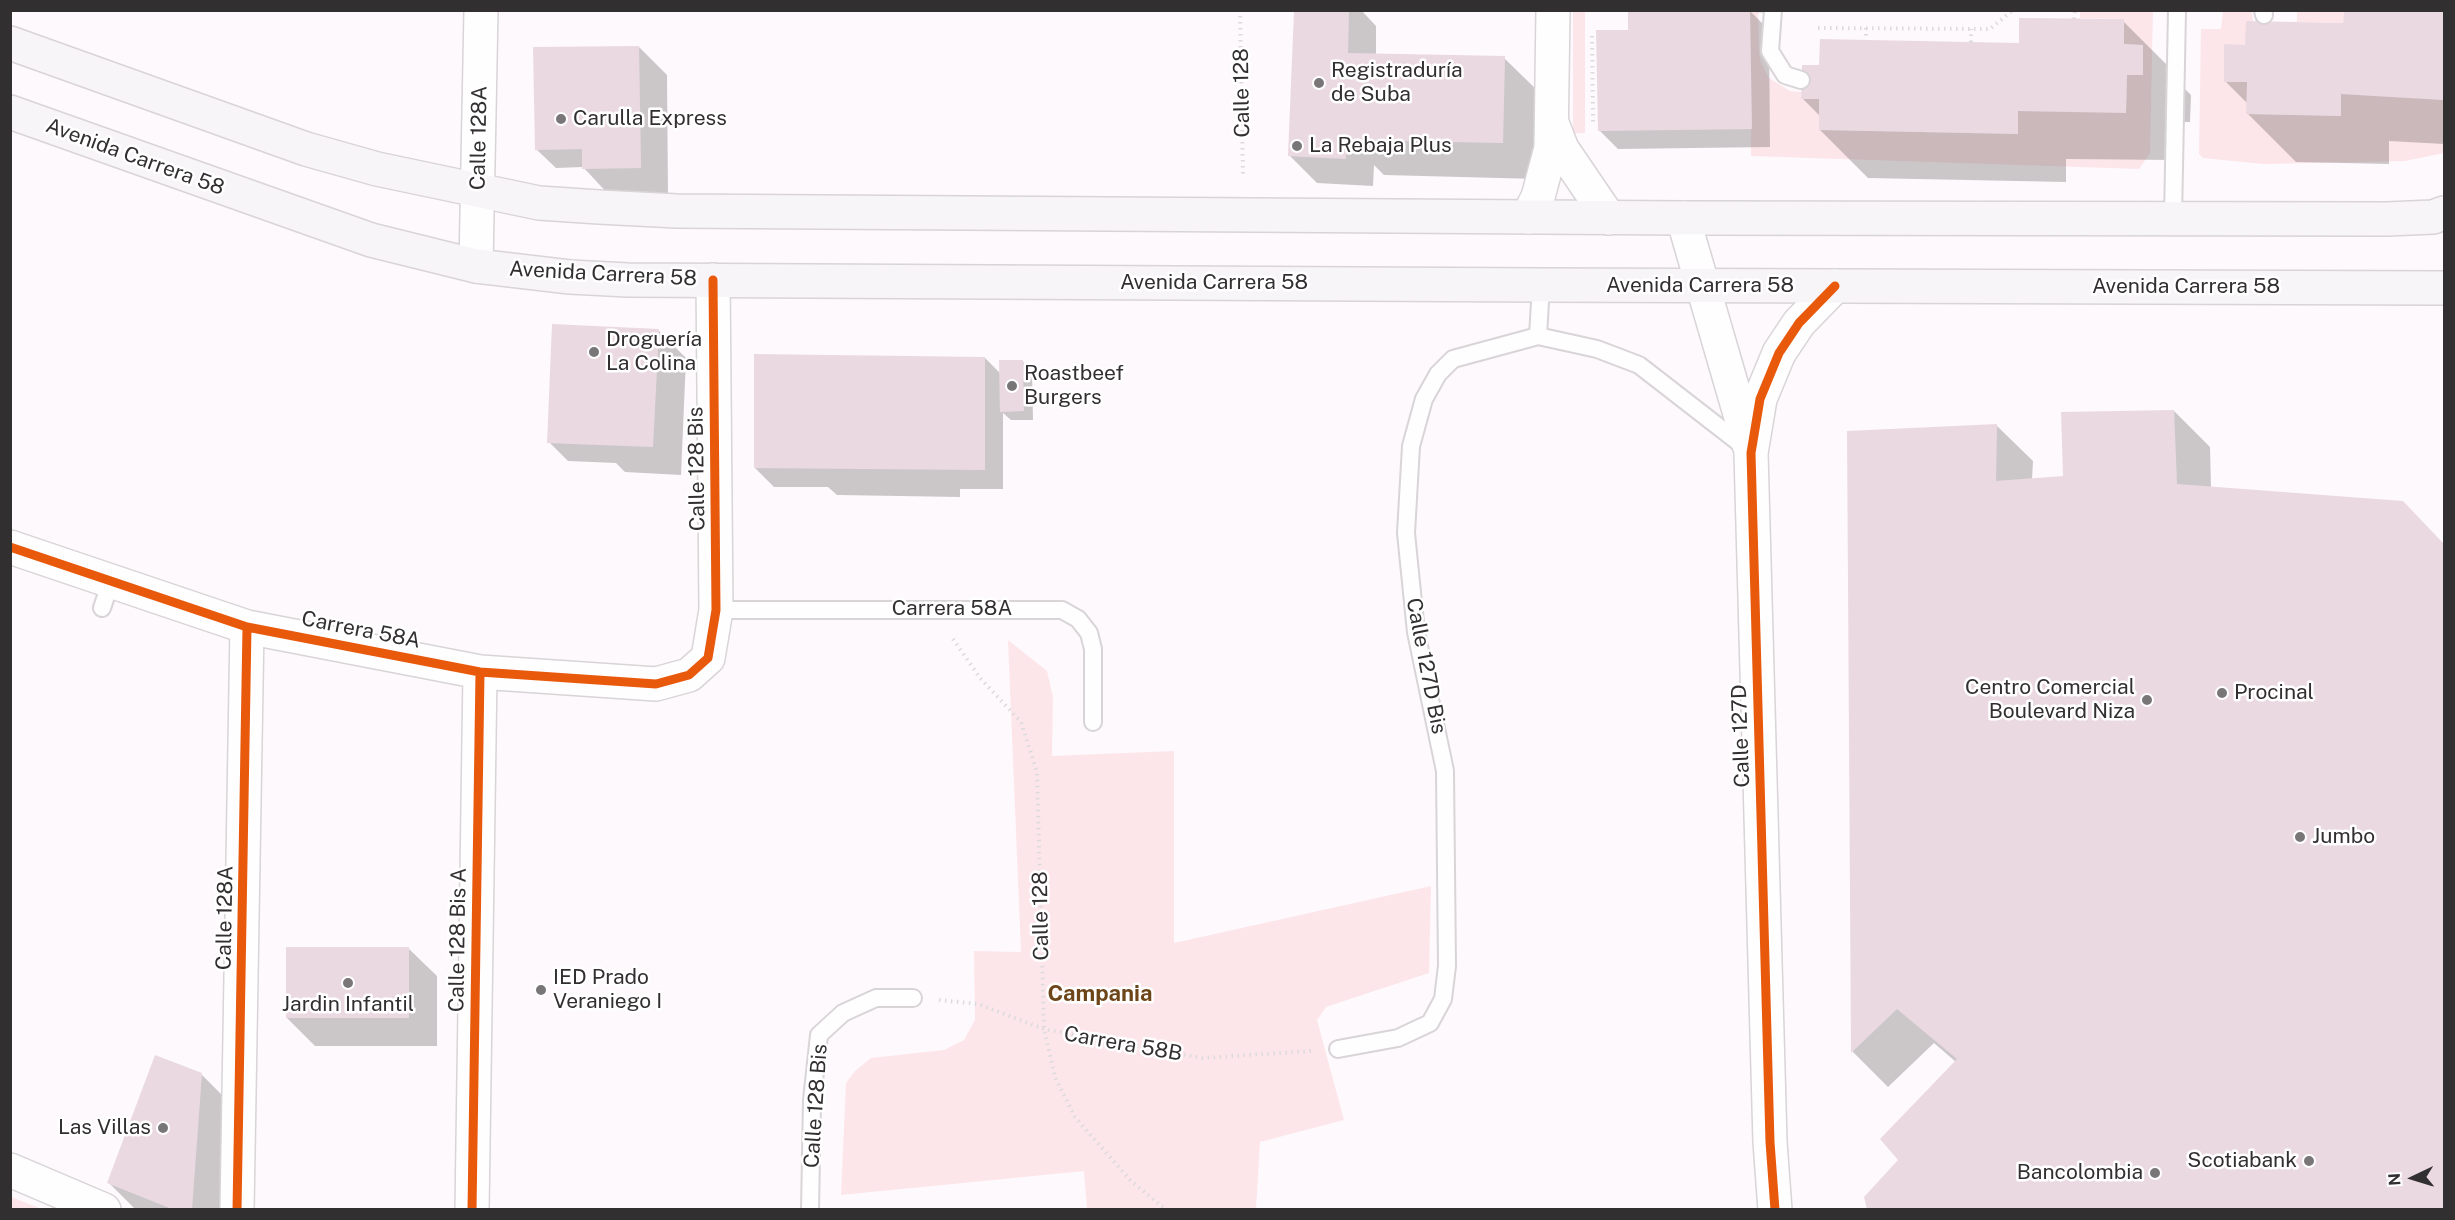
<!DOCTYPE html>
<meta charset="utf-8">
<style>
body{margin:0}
#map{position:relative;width:2455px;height:1220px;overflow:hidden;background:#fef9fc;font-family:"Public Sans",sans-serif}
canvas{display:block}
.frame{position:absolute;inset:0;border:12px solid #322f31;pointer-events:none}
.north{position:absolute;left:2383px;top:1148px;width:60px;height:60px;-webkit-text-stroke:4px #fff;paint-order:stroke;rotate:266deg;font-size:16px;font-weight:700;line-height:24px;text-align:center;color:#322f31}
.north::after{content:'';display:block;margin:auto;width:21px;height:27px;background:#322f31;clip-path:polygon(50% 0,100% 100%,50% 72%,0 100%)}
</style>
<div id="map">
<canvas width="2455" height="1220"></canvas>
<div class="frame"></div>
<div class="north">N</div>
</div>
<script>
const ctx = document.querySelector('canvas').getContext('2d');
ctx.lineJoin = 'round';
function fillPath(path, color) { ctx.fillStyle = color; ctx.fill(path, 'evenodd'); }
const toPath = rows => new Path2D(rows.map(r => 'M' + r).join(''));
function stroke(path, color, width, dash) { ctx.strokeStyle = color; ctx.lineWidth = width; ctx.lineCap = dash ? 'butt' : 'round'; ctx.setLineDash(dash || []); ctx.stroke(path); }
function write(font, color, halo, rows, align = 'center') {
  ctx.font = font + ' "Public Sans",sans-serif'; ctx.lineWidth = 5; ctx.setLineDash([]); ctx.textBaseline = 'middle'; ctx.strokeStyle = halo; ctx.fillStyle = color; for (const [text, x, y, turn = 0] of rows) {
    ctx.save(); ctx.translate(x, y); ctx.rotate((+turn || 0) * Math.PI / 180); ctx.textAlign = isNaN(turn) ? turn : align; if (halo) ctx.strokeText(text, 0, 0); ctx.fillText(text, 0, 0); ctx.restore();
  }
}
fillPath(toPath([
 [1573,11,1585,11,1585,133,1573,133],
 [1750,11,1758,11,1759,52,1761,63,1769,78,1790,91,1801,92,1801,99,1819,99,1819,130,2018,134,2018,111,2126,112,2127,75,2143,74,2143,45,2124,44,2124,19,2080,18,2080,11,2153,11,2150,153,2139,169,1751,156],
 [2223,11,2252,11,2253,22,2245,45,2224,45,2224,81,2247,82,2247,114,2341,116,2341,94,2444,100,2444,153,2405,161,2264,164,2203,158,2199,154,2201,29,2221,29],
 [2297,11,2344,11,2343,23,2297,22],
 [1008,640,1047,671,1053,697,1052,756,1174,751,1174,943,1431,886,1429,973,1326,1007,1317,1020,1344,1120,1260,1142,1256,1209,1087,1209,1084,1171,841,1195,846,1083,855,1071,871,1058,944,1050,964,1040,975,1020,974,951,1021,952],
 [11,1197,42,1209,11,1209]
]), '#fde6ea');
fillPath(toPath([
 [1296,10,1361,10,1376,26,1376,55,1504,58,1540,93,1538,179,1384,175,1374,165,1373,186,1317,183,1289,155],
 [1630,10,1773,10,1773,13,1751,12,1769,30,1770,147,1618,149,1599,130,1630,31],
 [2346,10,2444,12,2444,144,2389,141,2389,164,2296,162,2248,114,2248,104,2225,81,2247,46,2344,25],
 [2123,21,2171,69,2171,75,2191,95,2190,122,2174,122,2174,160,2066,159,2066,182,1868,178,1820,130,1820,116,1802,98,1821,67,2021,44],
 [639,47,667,75,668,196,611,197,583,167,556,168,536,149],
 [658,330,686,358,681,475,625,472,616,463,568,461,549,442],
 [985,358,1001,374,1023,362,1032,371,1033,420,1011,420,1003,413,1003,489,960,489,960,497,837,495,828,487,774,487,755,468],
 [2174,411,2210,447,2211,488,2402,503,2444,545,2444,1210,1869,1210,1865,1197,1900,1160,1956,1062,1934,1043,1888,1087,1853,1052,1849,433,1997,426,2033,461,2032,480,2064,478],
 [409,949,437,976,437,1046,315,1046,287,1018],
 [201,1074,249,1122,243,1210,136,1210,109,1183]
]), '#0003');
fillPath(toPath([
 [1294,10,1349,10,1348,53,1505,56,1503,143,1346,140,1346,159,1288,156],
 [1750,10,1752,129,1598,131,1596,30,1628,30,1628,11],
 [2344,10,2444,11,2444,100,2341,94,2341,116,2246,114,2247,82,2224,82,2224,44,2245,45,2246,21,2343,23],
 [2019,18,2124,19,2124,44,2143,45,2143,75,2127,75,2126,113,2018,111,2018,134,1819,130,1819,99,1801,99,1802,65,1819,65,1820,39,2019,43],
 [639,46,641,168,582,169,582,149,535,150,533,47],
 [552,324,659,329,653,447,547,443],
 [754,354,985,357,985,470,754,468],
 [999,360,1023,360,1024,411,1000,412],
 [2174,410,2177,484,2403,501,2444,544,2444,1209,1867,1209,1864,1197,1898,1160,1880,1139,1957,1059,1897,1009,1851,1053,1847,431,1997,424,1996,481,2063,476,2061,412],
 [286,947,409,947,409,1018,286,1018],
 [155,1055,202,1073,192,1209,172,1209,107,1183]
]), '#ebd9e2');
const service = toPath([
 [1773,10,1770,51,1785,75,1801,80],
 [2263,10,2264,15],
 [2173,219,2177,10],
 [1538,336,1597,349,1639,365,1746,448],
 [102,608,111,581],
 [716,610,1062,610,1078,619,1089,633,1093,649,1093,722],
 [1338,1049,1398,1038,1430,1023,1443,999,1447,966,1445,771,1416,632,1406,533,1411,446,1424,399,1438,374,1453,359,1538,336,1541,285],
 [810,1210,812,1100,819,1035,843,1013,876,998,913,998]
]);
const minor = toPath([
 [476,266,481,10],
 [10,547,247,627,480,672,656,684,689,675,708,658,716,610,713,280],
 [10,1170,104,1210],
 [237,1210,247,627],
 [472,1210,480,672]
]);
const tertiary = toPath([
 [1552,123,1562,149,1609,218],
 [1528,217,1538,197,1551,148,1553,10],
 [1683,218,1749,445],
 [1775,1210,1770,1142,1751,453,1760,399,1779,353,1799,323,1835,286]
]);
const secondary = toPath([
 [10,43,306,149,377,169,539,203,599,207,677,211,1683,218,2387,219,2433,217,2444,213],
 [10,112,371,240,476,266,570,277,628,280,1541,285,2444,288]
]);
stroke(service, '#d8d4d7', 20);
stroke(minor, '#d8d4d7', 36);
stroke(tertiary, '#d8d4d7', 36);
stroke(secondary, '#d8d4d7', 36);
stroke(toPath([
 [1240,10,1243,176],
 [2074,19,2075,10],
 [1818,28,1990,29,2013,10],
 [1866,28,1866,40],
 [1592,36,1593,122],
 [1971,42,1971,29],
 [953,639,980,678,1021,722,1037,772,1044,1029,1055,1077,1075,1117,1130,1180,1166,1210],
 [939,1000,978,1004,1044,1029,1202,1058,1311,1051]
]), '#dcdbdc', 4, [1.5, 4.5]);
stroke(service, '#fffeff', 16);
stroke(minor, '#fffeff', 33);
stroke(tertiary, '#fffeff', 33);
stroke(secondary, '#f8f5f9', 33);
stroke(toPath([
 [10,547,247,627,480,672,656,684,689,675,708,658,716,610,713,280],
 [237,1210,247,627],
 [472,1210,480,672],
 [1775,1210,1770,1142,1751,453,1760,399,1779,353,1799,323,1835,286]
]), '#e8590c', 9);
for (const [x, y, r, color] of [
 [1319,83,6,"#797678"],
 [561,119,6,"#797678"],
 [1297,146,6,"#797678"],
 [594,352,6,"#797678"],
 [1012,386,6,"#797678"],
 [2222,693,6,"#797678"],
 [2147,700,6,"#797678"],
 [2300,837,6,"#797678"],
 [348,983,6,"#797678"],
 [541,990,6,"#797678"],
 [163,1128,6,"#797678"],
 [2309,1161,6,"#797678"],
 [2155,1173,6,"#797678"]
]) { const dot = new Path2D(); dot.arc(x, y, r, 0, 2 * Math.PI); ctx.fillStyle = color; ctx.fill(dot); stroke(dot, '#fff', 2); }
write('21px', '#322f31', '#fff', [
 ["Registraduría",1331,71],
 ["de Suba",1331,95],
 ["Carulla Express",573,119],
 ["La Rebaja Plus",1309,146],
 ["Droguería",606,340],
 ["La Colina",606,364],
 ["Roastbeef",1024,374],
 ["Burgers",1024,398],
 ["Centro Comercial",2135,688,"right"],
 ["Boulevard Niza",2135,712,"right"],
 ["Procinal",2234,693],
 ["Jumbo",2312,837],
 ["IED Prado",553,978],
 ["Veraniego I",553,1002],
 ["Jardin Infantil",348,1005,"center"],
 ["Las Villas",151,1128,"right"],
 ["Scotiabank",2297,1161,"right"],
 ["Bancolombia",2143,1173,"right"]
], 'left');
write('21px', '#322f31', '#fff', [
 ["Calle 128",1242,93,-91],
 ["Calle 128A",479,138,-89],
 ["Avenida Carrera 58",135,157,20],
 ["Avenida Carrera 58",603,274,3],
 ["Avenida Carrera 58",1214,283],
 ["Avenida Carrera 58",1700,286],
 ["Avenida Carrera 58",2186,287],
 ["Calle 128 Bis",697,469,-91],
 ["Carrera 58A",952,609],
 ["Carrera 58A",361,630,11],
 ["Calle 127D Bis",1426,666,79],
 ["Calle 127D",1741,736,-92],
 ["Calle 128",1041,916,-91],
 ["Calle 128A",225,918,-89],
 ["Calle 128 Bis A",458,940,-89],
 ["Carrera 58B",1123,1044,10],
 ["Calle 128 Bis",816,1106,-86]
]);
write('bold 22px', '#6d4518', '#fff', [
 ["Campania",1100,994]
]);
</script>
